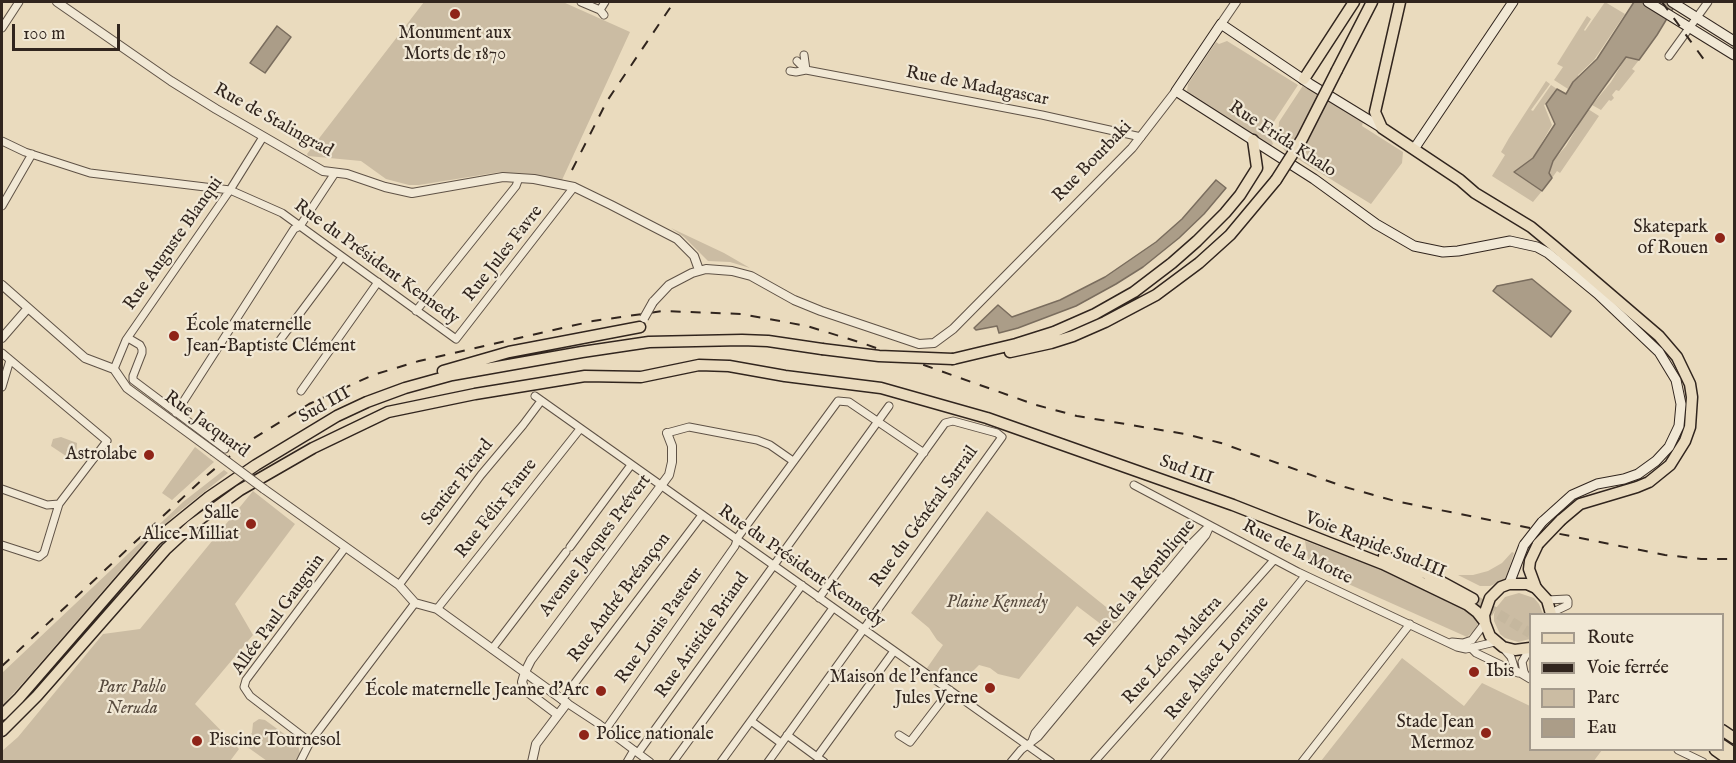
<!DOCTYPE html>
<meta charset="utf-8">
<style>
body{margin:0}
#map{position:relative;width:1736px;height:763px;overflow:hidden;background:#eadbbe;font-family:"IM FELL English",serif}
canvas{display:block}
.frame{position:absolute;inset:0;border:3px solid #31251e;pointer-events:none}
.legend{position:absolute;left:1529px;top:613px;width:195px;height:138px;box-sizing:border-box;background:#f1e8d5;border:2px solid #a49a8c;margin:0;padding:8px 10px;list-style:none;font-size:18px;color:#31251e}
.legend li{display:flex;align-items:center;gap:12px;height:30px}
.legend b{width:30px;border:2px solid #a49a8c}
.scale{position:absolute;left:12px;top:24px;width:108px;height:27px;box-sizing:border-box;border:3px solid #31251e;border-top:0;padding-left:8px;font-size:18px;line-height:21px;white-space:nowrap;color:#31251e;-webkit-text-stroke:4px #f1e8d5;paint-order:stroke}
</style>
<div id="map">
<canvas width="1736" height="763"></canvas>
<div class="frame"></div>
<ul class="legend">
<li><b style="height:8px;background:#eadbbe"></b>Route</li>
<li><b style="height:8px;background:#31251e"></b>Voie ferrée</li>
<li><b style="height:16px;background:#cbbca3"></b>Parc</li>
<li><b style="height:16px;background:#ab9d88"></b>Eau</li>
</ul>
<div class="scale">100 m</div>
</div>
<script>
const ctx = document.querySelector('canvas').getContext('2d');
ctx.lineJoin = 'round';
function fillPath(path, color) { ctx.fillStyle = color; ctx.fill(path, 'evenodd'); }
const toPath = rows => new Path2D(rows.map(r => 'M' + r).join(''));
function stroke(path, color, width, dash) { ctx.strokeStyle = color; ctx.lineWidth = width; ctx.lineCap = dash ? 'butt' : 'round'; ctx.setLineDash(dash || []); ctx.stroke(path); }
function write(font, color, halo, rows, align = 'center') {
  ctx.font = font + ' "IM FELL English",serif'; ctx.lineWidth = 4.5; ctx.setLineDash([]); ctx.textBaseline = 'middle'; ctx.strokeStyle = halo; ctx.fillStyle = color; for (const [text, x, y, turn = 0] of rows) {
    ctx.save(); ctx.translate(x, y); ctx.rotate((+turn || 0) * Math.PI / 180); ctx.textAlign = isNaN(turn) ? turn : align; if (halo) ctx.strokeText(text, 0, 0); ctx.fillText(text, 0, 0); ctx.restore();
  }
}
fillPath(toPath([
 [424,2,563,2,630,32,562,180,500,172,419,185,409,185,386,179,361,161,308,156,307,154],
 [1605,2,1625,14,1594,60,1578,75,1579,77,1568,89,1554,80,1563,67,1557,64,1587,16,1591,19,1584,30,1585,31],
 [1227,41,1298,85,1271,126,1270,136,1273,144,1270,147,1189,94,1187,91,1188,84,1216,42,1219,44],
 [1626,57,1639,60,1632,69,1635,71,1619,91,1616,90,1612,95,1614,98,1611,101,1609,100,1601,110,1592,105,1611,82],
 [1546,81,1550,84,1531,110,1533,111,1551,85,1557,89,1548,103,1544,105,1552,125,1533,158,1514,172,1542,191,1533,202,1492,176,1505,155,1501,152,1509,138],
 [1304,84,1363,122,1362,126,1403,152,1402,163,1371,204,1285,151,1280,143,1278,137,1279,122],
 [1588,109,1599,116,1560,173,1557,171,1552,178,1549,173,1553,161,1566,146],
 [671,228,724,253,750,268,730,262,708,261,684,237],
 [61,437,77,443,76,458,66,456,51,446,53,439],
 [195,447,214,462,172,500,162,493],
 [224,470,228,473,175,515,140,548,29,676,2,706,2,673,183,502],
 [253,491,295,524,235,604,253,635,195,704,239,749,230,761,2,761,2,751,18,737,103,634,140,629],
 [987,511,1121,619,1106,628,1077,606,1019,679,998,674,990,668,979,665,960,684,949,684,927,668,943,645,937,640,929,628,911,613],
 [1305,541,1401,576,1443,597,1473,615,1477,621,1478,627,1467,637,1317,570,1309,565],
 [1512,552,1514,553,1506,578,1500,582,1490,586,1480,586,1458,575,1473,575,1488,571,1502,563],
 [1519,593,1534,598,1539,604,1543,614,1530,614,1530,639,1518,642,1505,638,1500,634,1494,621,1494,614,1496,608,1505,597],
 [1402,658,1464,706,1482,683,1530,706,1530,750,1602,750,1593,762,1321,761],
 [259,719,265,720,298,744,300,754,295,761,267,761,246,746,246,738,252,733,253,723]
]), '#cbbca3');
const water = toPath([
 [1634,2,1677,2,1657,35,1639,60,1626,57,1597,97,1553,161,1549,173,1552,178,1542,191,1514,172,1533,158,1555,124,1546,104,1557,89,1566,94,1573,82,1597,59,1634,2],
 [277,26,291,37,265,73,250,63,277,26],
 [1216,180,1226,188,1204,214,1179,238,1143,267,1116,284,1076,306,1018,328,999,333,997,326,976,330,974,328,998,305,1012,317,1060,300,1105,277,1156,242,1182,219,1216,180],
 [1532,279,1571,311,1551,337,1493,291,1497,286,1532,279]
]);
fillPath(water, '#ab9d88');
stroke(water, '#7a6d5e', 1.5);
stroke(toPath([
 [1473,599,1530,633]
]), '#c5b79e', 10, [10, 5]);
const minor = toPath([
 [581,2,600,10,604,15],
 [600,10,605,2],
 [2,28,19,2],
 [804,55,806,70],
 [1669,56,1708,2],
 [797,61,806,70],
 [790,71,796,72,806,70,859,80,1042,115,1141,137],
 [2,141,25,152,90,173,230,190,282,213,456,339,574,187],
 [2,206,32,154],
 [416,311,516,186,519,178],
 [128,338,140,345,142,349,142,353,133,376,133,380,225,449],
 [280,340,342,257],
 [2,353,107,441,59,504,44,553,39,557,2,545],
 [114,369,126,340,230,190,263,137],
 [2,387,10,360],
 [301,391,378,282],
 [535,396,1051,762],
 [176,413,294,229,300,226,335,173],
 [667,433,689,427,757,440,770,445,793,461],
 [1134,485,1298,572,1457,647,1466,649,1495,642],
 [2,489,47,505,59,504],
 [570,547,631,465],
 [399,585,481,475,523,425,541,401],
 [1547,600,1567,599,1568,601],
 [437,609,580,429],
 [1551,613,1568,605,1568,601],
 [1452,642,1463,643,1472,640,1485,623],
 [1471,648,1476,653,1518,673],
 [492,649,566,552],
 [1504,649,1511,657,1515,670,1530,679],
 [1527,677,1524,672,1522,662,1530,648],
 [562,700,702,515],
 [567,703,599,724,650,762],
 [751,721,781,743],
 [606,729,735,546,738,537,838,401,849,402,924,453],
 [787,735,817,757],
 [899,735,910,742,950,690],
 [1032,741,1035,733,1191,544,1209,526],
 [310,742,250,696,244,687,246,680,345,548],
 [1678,750,1703,762],
 [638,753,889,406],
 [300,762,310,742,415,603],
 [627,762,634,750],
 [673,762,802,585],
 [721,762,833,608],
 [768,762,1002,437,997,433,953,421,945,423,819,598],
 [824,762,817,757,894,651],
 [1011,762,1021,750,1038,737,1206,535,1210,526],
 [1094,762,1274,560],
 [1154,762,1305,576],
 [1302,762,1410,624]
]);
const tertiary = toPath([
 [57,2,171,81,216,109,323,171,347,174,385,187,412,193,503,177,534,179,574,187,611,205,677,239,694,256,699,270],
 [1221,24,1236,2],
 [2,285,85,358,114,369,127,388,213,451],
 [653,302,669,285,692,273,706,269,732,271,751,276,794,300,821,311,919,344,934,343,953,329,1132,148,1176,91],
 [2,338,28,308],
 [264,489,399,585,415,603,437,609,567,703,536,744,532,762],
 [558,715,525,690,522,682,525,672,531,660,669,475,672,462,672,446,667,433]
]);
const secondary = toPath([
 [1648,2,1734,55],
 [1672,2,1734,41],
 [1382,128,1310,84,1221,24,1176,91,1314,179,1376,224,1414,246,1443,252,1458,251,1510,241,1537,247,1548,253,1598,294,1659,352,1676,380,1681,404,1679,426,1669,447,1656,461,1638,474,1624,479,1597,484,1572,495,1542,522],
 [1414,149,1513,2],
 [1509,584,1524,545]
]);
const primary = toPath([
 [1530,648,1515,650,1503,647,1490,636,1485,623,1484,615,1490,598,1501,587,1509,584,1527,584,1536,588,1547,600,1551,614],
 [1722,730,1734,738],
 [1715,750,1732,762]
]);
const trunk = toPath([
 [1400,2,1375,112,1382,128,1460,180,1475,193,1531,227,1554,246,1659,336,1677,357,1690,384,1692,397,1690,427,1685,441,1670,465,1649,482,1637,487,1580,504,1561,520],
 [1337,70,1372,2],
 [1304,79,1354,2],
 [1010,352,1051,343,1073,336,1105,322,1156,295,1199,263,1230,235,1276,180],
 [953,359,1016,344,1054,332,1095,314,1134,292,1172,263,1197,241,1225,213,1240,195,1257,168,1253,140],
 [443,371,509,352,640,327],
 [1384,556,1427,574,1473,599],
 [1536,588,1529,569,1530,561,1538,544],
 [2,715,19,698,156,540,209,497,256,465,337,416,367,402,405,388,452,375,582,352,649,342,742,340,768,341,822,349],
 [2,731,37,696,166,549,192,525,240,490,313,448,388,412,475,394,585,376,641,377,699,365,729,366,785,376,881,388,987,418,1233,505,1383,564,1468,605,1477,612,1484,621],
 [1722,745,1734,753]
]);
stroke(minor, '#5f5246', 9);
stroke(tertiary, '#5f5246', 10);
stroke(secondary, '#31251e', 11);
stroke(primary, '#31251e', 13);
stroke(trunk, '#31251e', 13);
stroke(minor, '#f1e8d5', 7);
stroke(tertiary, '#f1e8d5', 8);
stroke(secondary, '#f1e8d5', 9);
stroke(primary, '#eadbbe', 10);
stroke(trunk, '#eadbbe', 10);
stroke(toPath([
 [1662,2,1705,61],
 [572,170,607,101,674,2],
 [2,666,206,476,246,443,309,404,373,375,419,361,593,321,663,311,741,314,807,326,862,343,1036,405,1077,416,1185,434,1221,443,1345,487,1395,501,1665,555,1701,559,1734,559]
]), '#31251e', 2, [10, 10]);
const tertiaryBridge = toPath([
 [644,318,653,302],
 [213,451,264,489]
]);
const secondaryBridge = toPath([
 [1524,545,1542,522]
]);
const trunkBridge = toPath([
 [1276,180,1302,139,1337,70],
 [822,349,879,356,953,359],
 [1538,544,1561,520]
]);
stroke(tertiaryBridge, '#5f5246', 10, []);
stroke(secondaryBridge, '#31251e', 11, []);
stroke(trunkBridge, '#31251e', 13, []);
stroke(tertiaryBridge, '#f1e8d5', 8);
stroke(secondaryBridge, '#f1e8d5', 9);
stroke(trunkBridge, '#eadbbe', 10);
for (const [x, y, r, color] of [
 [455,14,6,"#8f2418"],
 [1720,238,6,"#8f2418"],
 [174,336,6,"#8f2418"],
 [149,455,6,"#8f2418"],
 [251,524,6,"#8f2418"],
 [1474,672,6,"#8f2418"],
 [990,688,6,"#8f2418"],
 [601,691,6,"#8f2418"],
 [1486,733,6,"#8f2418"],
 [584,735,6,"#8f2418"],
 [197,741,6,"#8f2418"]
]) { const dot = new Path2D(); dot.arc(x, y, r, 0, 2 * Math.PI); ctx.fillStyle = color; ctx.fill(dot); stroke(dot, '#f1e8d5', 2); }
write('18px', '#31251e', '#f1e8d5', [
 ["Monument aux",455,34,"center"],
 ["Morts de 1870",455,55,"center"],
 ["Skatepark",1708,228],
 ["of Rouen",1708,249],
 ["École maternelle",186,326,"left"],
 ["Jean-Baptiste Clément",186,347,"left"],
 ["Astrolabe",137,455],
 ["Salle",239,514],
 ["Alice-Milliat",239,535],
 ["Ibis",1486,672,"left"],
 ["Maison de l'enfance",978,678],
 ["Jules Verne",978,699],
 ["École maternelle Jeanne d'Arc",589,691],
 ["Stade Jean",1474,723],
 ["Mermoz",1474,744],
 ["Police nationale",596,735,"left"],
 ["Piscine Tournesol",209,741,"left"]
], 'right');
write('18px', '#31251e', '#f1e8d5', [
 ["Rue de Madagascar",977,87,11],
 ["Rue de Stalingrad",273,121,29],
 ["Rue Frida Khalo",1282,140,33],
 ["Rue Bourbaki",1093,162,-46],
 ["Rue Auguste Blanqui",174,244,-55],
 ["Rue Jules Favre",504,254,-52],
 ["Rue du Président Kennedy",376,263,36],
 ["Sud III",325,406,-29],
 ["Rue Jacquard",206,425,36],
 ["Sud III",1186,471,20],
 ["Sentier Picard",458,483,-52],
 ["Rue Félix Faure",497,509,-52],
 ["Rue du Général Sarrail",925,517,-54],
 ["Avenue Jacques Prévert",596,546,-53],
 ["Voie Rapide Sud III",1375,546,22],
 ["Rue de la Motte",1297,553,27],
 ["Rue du Président Kennedy",801,567,35],
 ["Rue de la République",1141,584,-50],
 ["Rue André Bréançon",620,598,-53],
 ["Allée Paul Gauguin",279,615,-54],
 ["Rue Louis Pasteur",660,626,-55],
 ["Rue Aristide Briand",703,636,-55],
 ["Rue Léon Maletra",1173,651,-48],
 ["Rue Alsace Lorraine",1218,659,-51]
]);
write('italic 18px', '#584b3f', '#f1e8d5', [
 ["Plaine Kennedy",997,603],
 ["Parc Pablo",132,688],
 ["Neruda",132,709]
]);
</script>
